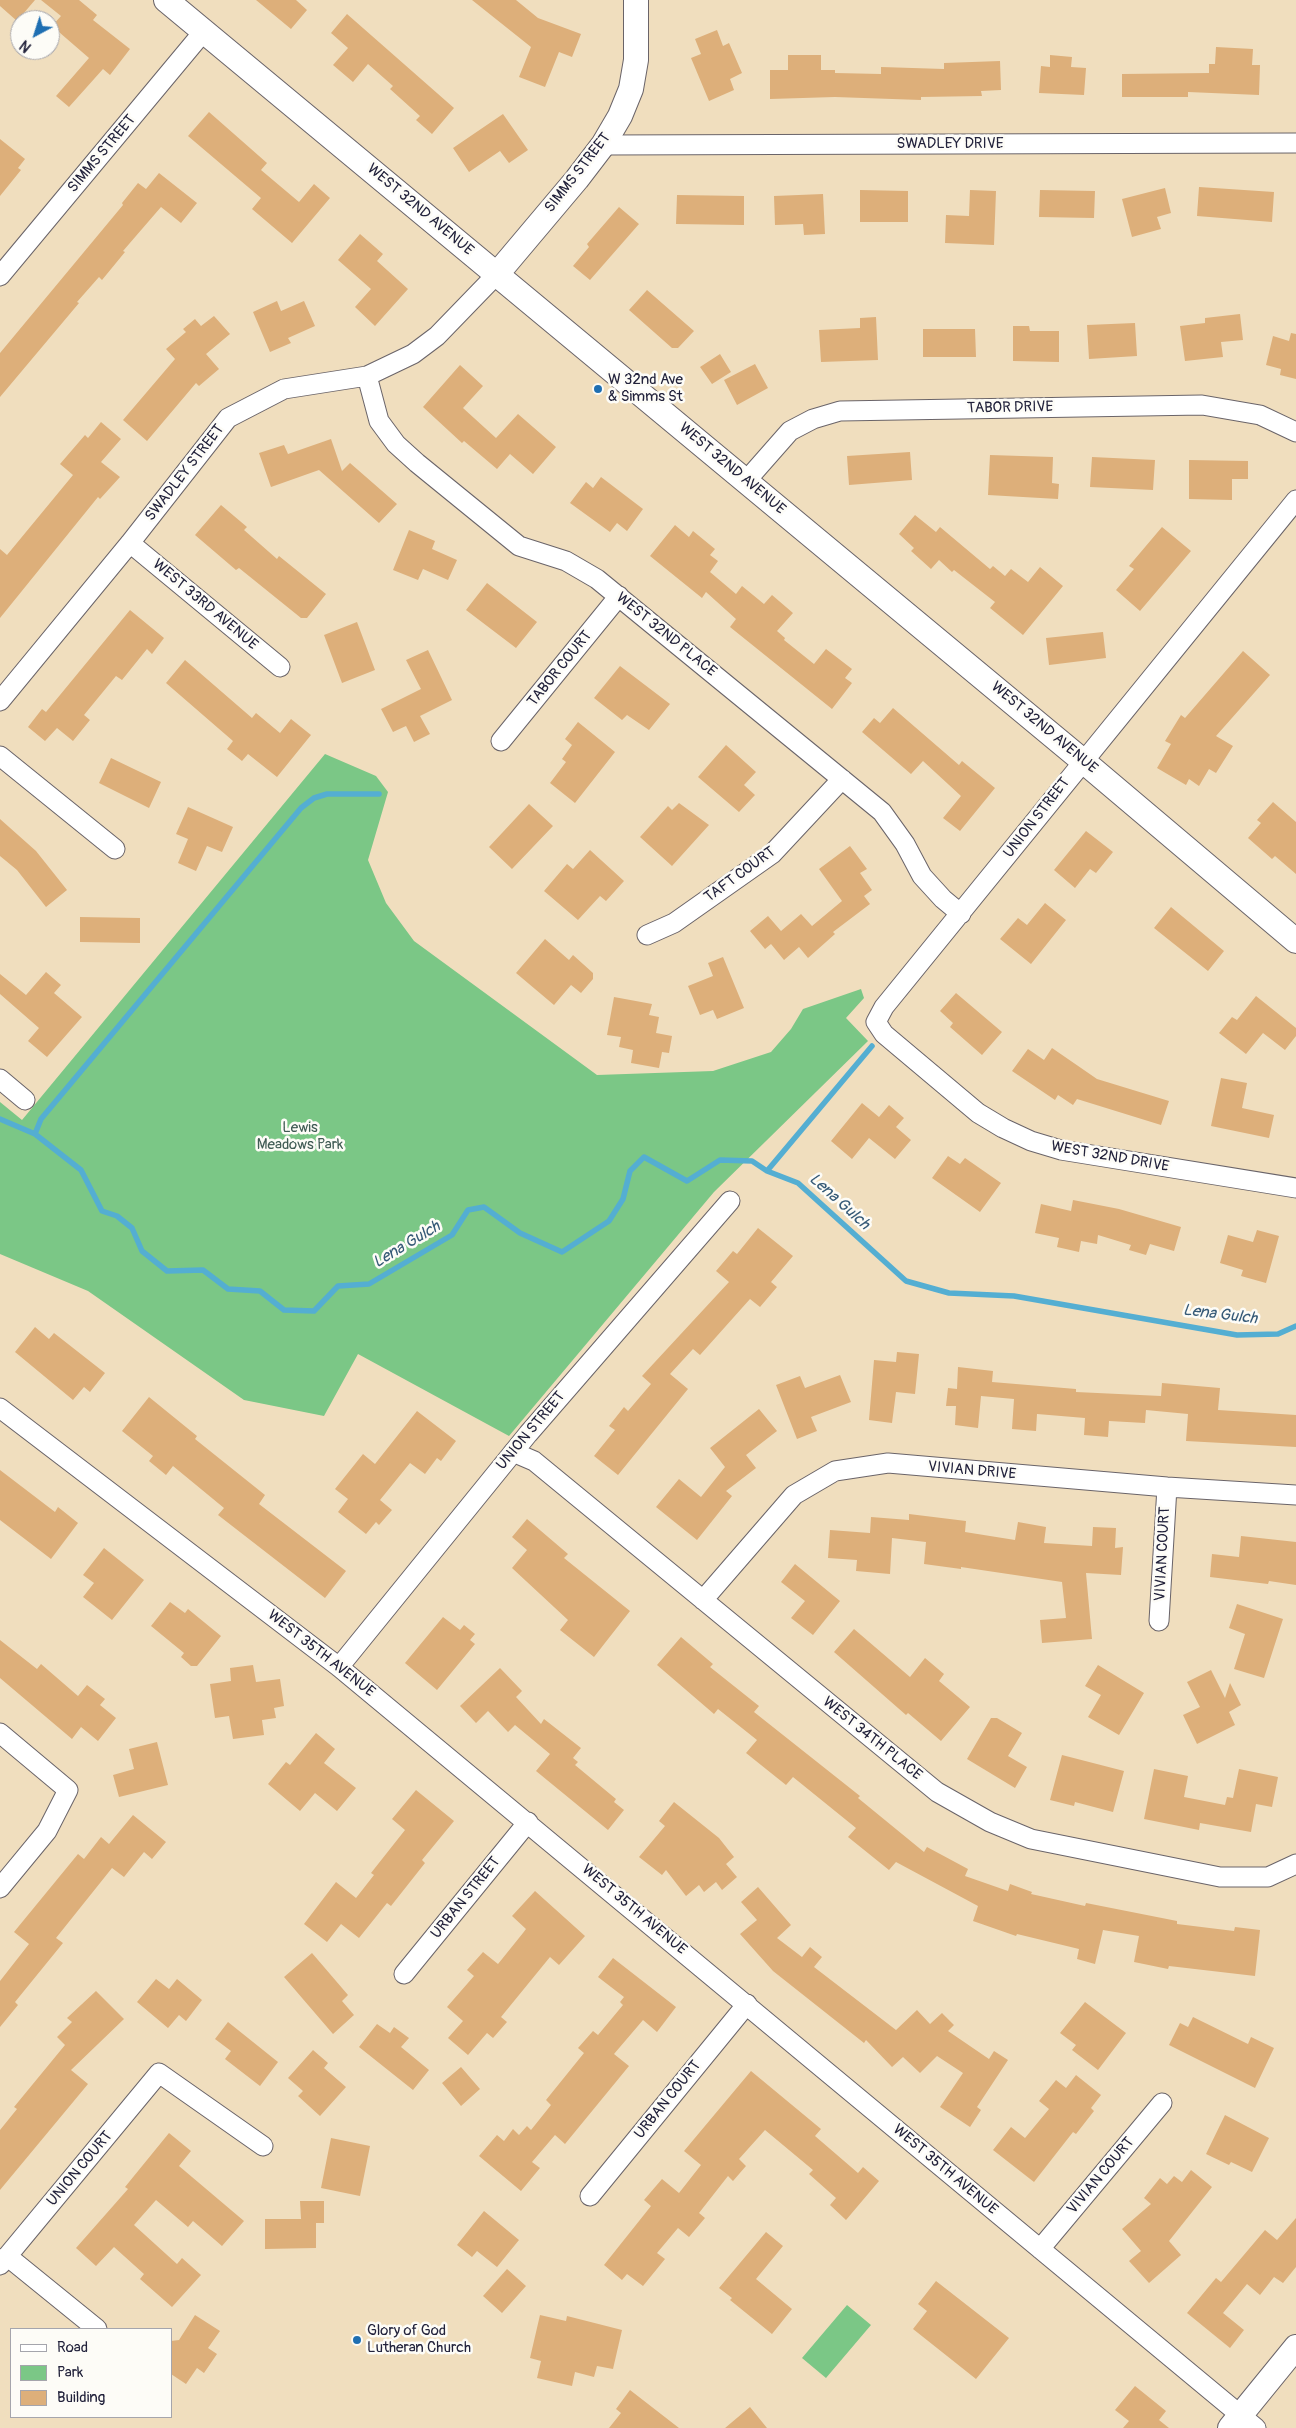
<!DOCTYPE html>
<style>
body{margin:0}
#map{position:relative;width:1296px;height:2428px;overflow:hidden;background:#f0debe;font-family:Pangolin,sans-serif}
canvas{display:block}
.legend{position:absolute;left:10px;top:2328px;width:162px;height:90px;box-sizing:border-box;background:#fdfcf7;border:1px solid #a5a5ac;margin:0;padding:6px 9px;list-style:none;font-size:15px;color:#22223b}
.legend li{display:flex;align-items:center;gap:10px;height:25px}
.legend b{width:25px;border:1px solid #a5a5ac}
.north{position:absolute;left:10px;top:10px;width:50px;height:50px;box-sizing:border-box;background:#fdfcf7;border:1px solid #a5a5ac;border-radius:50%;rotate:220deg;font-size:14px;font-weight:700;line-height:20px;text-align:center;color:#22223b}
.north::after{content:'';display:block;margin:auto;width:18px;height:22px;background:#1f6fb2;clip-path:polygon(50% 0,100% 100%,50% 72%,0 100%)}
</style>
<div id="map">
<canvas width="1296" height="2428"></canvas>
<ul class="legend">
<li><b style="height:6px;background:#fff"></b>Road</li>
<li><b style="height:14px;background:#7bc786"></b>Park</li>
<li><b style="height:14px;background:#ddaf7a"></b>Building</li>
</ul>
<div class="north">N</div>
</div>
<script>
const ctx = document.querySelector('canvas').getContext('2d');
ctx.lineJoin = 'round';
function fillPath(path, color) { ctx.fillStyle = color; ctx.fill(path, 'evenodd'); }
const toPath = rows => new Path2D(rows.map(r => 'M' + r).join(''));
function stroke(path, color, width, dash) { ctx.strokeStyle = color; ctx.lineWidth = width; ctx.lineCap = dash ? 'butt' : 'round'; ctx.setLineDash(dash || []); ctx.stroke(path); }
function write(font, color, halo, rows, align = 'center') {
  ctx.font = font + ' Pangolin,sans-serif'; ctx.lineWidth = 5; ctx.setLineDash([]); ctx.textBaseline = 'middle'; ctx.strokeStyle = halo; ctx.fillStyle = color; for (const [text, x, y, turn = 0] of rows) {
    ctx.save(); ctx.translate(x, y); ctx.rotate((+turn || 0) * Math.PI / 180); ctx.textAlign = isNaN(turn) ? turn : align; if (halo) ctx.strokeText(text, 0, 0); ctx.fillText(text, 0, 0); ctx.restore();
  }
}
fillPath(toPath([
 [325,754,376,776,388,792,368,860,386,903,414,941,597,1075,713,1071,771,1052,791,1029,803,1009,861,989,864,998,846,1018,868,1041,714,1192,509,1436,358,1354,324,1416,244,1400,88,1291,0,1254,0,1102,22,1120],
 [847,2305,871,2325,826,2378,802,2358]
]), '#7bc786');
stroke(toPath([
 [0,1119,35,1134,81,1170,102,1211,117,1216,132,1228,142,1251,167,1271,203,1270,228,1289,260,1291,284,1310,314,1311,338,1286,369,1284,452,1235,468,1210,484,1207,520,1233,562,1252,609,1221,623,1199,630,1171,644,1157,687,1181,720,1160,752,1161,767,1171,798,1183,906,1281,949,1293,1014,1296,1237,1335,1278,1334,1296,1326],
 [35,1134,41,1119,301,808,314,798,327,794,379,794],
 [767,1171,872,1046]
]), '#54aed2', 5.5);
fillPath(toPath([
 [0,0,35,0,17,21,0,6],
 [41,0,79,0,97,15,93,20,130,49,110,75,103,69,69,107,56,96,89,58,52,26,61,16],
 [256,0,296,0,307,10,291,29],
 [472,0,516,0,538,18,581,34,572,57,559,52,545,87,519,77,531,47],
 [347,14,454,108,432,134,416,120,420,116,390,89,393,86,368,64,353,82,333,65,348,48,331,33],
 [717,30,723,46,729,43,742,73,730,79,734,90,709,101,691,58,701,54,695,39],
 [1216,47,1253,49,1252,65,1260,65,1259,95,1188,92,1188,97,1122,97,1122,74,1209,73,1209,64,1215,64],
 [788,55,821,55,821,70,835,70,835,73,881,74,881,67,944,69,944,63,1000,61,1001,90,981,91,982,96,921,97,921,100,835,97,770,99,770,70,788,70],
 [1050,55,1072,57,1071,67,1086,68,1084,95,1039,93,1041,66,1050,67],
 [209,112,267,163,261,170,299,202,314,184,330,198,292,243,252,209,261,198,188,136],
 [503,114,528,150,509,163,500,151,469,172,453,148],
 [0,139,25,159,18,168,21,170,0,196],
 [159,173,197,203,181,223,161,207,123,251,125,252,102,280,99,277,77,302,79,303,0,397,0,353,123,205,122,203,138,183,146,189],
 [1199,187,1274,192,1272,222,1197,216],
 [1165,188,1171,213,1157,217,1161,229,1132,237,1122,199],
 [860,190,908,191,908,222,860,222],
 [970,190,996,191,994,245,945,243,946,215,969,216],
 [1040,190,1095,191,1094,218,1039,217],
 [823,194,825,234,804,235,803,224,775,225,774,196],
 [677,195,744,196,744,225,676,224],
 [619,207,639,224,590,280,573,266,589,247,587,244],
 [360,234,383,254,377,261,408,289,375,326,355,307,371,289,338,260],
 [647,290,694,331,678,348,672,348,629,310],
 [277,301,281,311,304,301,315,326,288,338,291,343,270,352,253,312],
 [1240,314,1243,340,1221,342,1223,357,1185,361,1180,326,1205,323,1205,318],
 [214,316,230,334,206,354,219,369,199,386,196,383,147,441,123,420,175,359,166,349,186,332,183,329,195,319,201,326],
 [876,317,878,360,821,362,819,330,860,328,860,318],
 [1135,323,1137,356,1089,359,1087,325],
 [1013,326,1029,326,1030,331,1059,331,1059,362,1013,361],
 [923,329,975,329,976,357,923,357],
 [1291,333,1296,334,1296,379,1280,375,1281,369,1266,365,1273,336,1289,341],
 [720,354,731,372,712,384,700,367],
 [755,364,768,388,737,405,724,380],
 [460,365,483,386,463,408,496,438,518,414,556,447,533,474,510,454,497,469,464,441,462,443,423,407],
 [101,422,121,439,101,462,120,477,100,499,98,497,0,618,0,549,7,555,73,475,60,464,85,435,88,438],
 [331,439,342,471,350,463,397,504,379,523,319,470,271,487,259,453,284,445,288,454],
 [910,452,912,480,849,485,847,456],
 [990,455,1053,457,1052,483,1059,484,1058,499,988,495],
 [1092,457,1155,460,1153,490,1090,487],
 [1189,460,1248,461,1248,479,1232,479,1232,500,1189,499],
 [601,477,643,509,627,531,617,523,610,532,570,503,586,482,593,488],
 [221,505,247,527,244,530,277,559,279,556,326,594,307,618,301,618,239,568,236,570,195,535],
 [915,515,936,532,940,527,990,569,993,566,1005,576,1011,569,1028,582,1040,567,1063,586,1023,635,990,608,995,602,954,570,952,572,939,560,931,569,911,551,914,548,899,534],
 [675,525,689,537,693,531,715,549,710,555,718,561,710,572,736,594,742,586,764,604,772,595,793,613,777,631,785,638,784,640,814,664,826,649,852,669,845,678,852,683,832,709,730,627,736,619,706,592,702,598,650,556],
 [1162,527,1191,551,1140,611,1116,590,1134,569,1129,566],
 [409,530,435,541,432,549,457,560,448,580,423,569,418,580,393,570],
 [487,583,537,622,516,648,466,610],
 [130,610,164,638,152,654,147,649,122,680,116,676,84,715,90,720,73,741,57,728,45,741,28,727,42,709,46,712],
 [357,622,375,670,342,683,324,635],
 [1103,632,1106,658,1049,665,1046,638],
 [428,650,452,700,420,716,430,734,414,742,406,726,393,732,381,709,421,689,406,660],
 [1243,651,1270,675,1216,736,1233,746,1216,773,1209,769,1199,786,1189,779,1186,785,1157,768,1171,744,1165,741,1181,715,1185,718],
 [185,660,252,718,256,713,280,733,291,719,311,735,277,777,248,754,242,761,227,749,233,741,166,683],
 [620,666,670,704,649,730,627,715,622,720,594,698],
 [893,708,959,765,962,761,995,788,960,831,943,818,961,796,923,761,911,774,862,732,874,718,880,723],
 [578,722,615,752,575,803,550,783,566,762,562,759,572,745,565,739],
 [726,745,756,772,744,785,755,795,739,812,698,777],
 [111,758,161,782,149,808,99,783],
 [1273,802,1296,822,1296,874,1275,856,1272,859,1248,838,1261,823,1257,820],
 [679,803,709,825,672,866,640,837,668,806,672,810],
 [529,804,553,826,512,869,489,847],
 [188,807,233,827,222,852,207,846,196,871,178,863,188,839,176,834],
 [0,819,36,851,67,890,46,907,17,870,0,856],
 [1086,831,1113,852,1096,873,1090,869,1075,888,1054,870],
 [850,846,867,869,860,873,872,890,864,896,870,904,833,932,835,934,808,958,799,947,784,960,771,944,765,949,750,931,768,916,781,931,801,914,812,926,842,901,819,869],
 [590,850,624,881,606,901,600,896,578,920,544,891,567,864,573,869],
 [1045,903,1066,920,1031,964,1000,939,1018,918,1027,925],
 [1171,907,1224,951,1208,971,1154,928],
 [80,917,140,918,140,943,80,942],
 [545,939,569,960,573,955,593,973,593,979,581,993,571,985,554,1005,516,973],
 [723,957,744,1008,717,1019,713,1010,700,1015,688,986,713,976,708,963],
 [46,972,61,985,54,993,82,1017,47,1057,28,1041,39,1028,0,994,0,974,26,995],
 [956,993,1002,1032,982,1055,950,1027,953,1023,940,1011],
 [1256,996,1296,1028,1296,1036,1285,1050,1263,1033,1246,1054,1219,1033,1232,1017,1237,1020],
 [614,997,652,1004,649,1015,659,1017,656,1033,672,1036,669,1053,662,1052,659,1068,631,1063,633,1050,619,1047,621,1037,607,1035],
 [1052,1048,1097,1079,1169,1101,1161,1125,1077,1099,1073,1105,1058,1095,1055,1100,1012,1071,1028,1049,1044,1060],
 [1221,1078,1247,1083,1242,1108,1274,1115,1269,1138,1211,1126],
 [862,1103,879,1117,889,1105,904,1118,896,1127,911,1140,895,1159,869,1138,852,1159,831,1141],
 [948,1156,960,1164,965,1158,1001,1183,980,1212,932,1178],
 [1073,1200,1119,1209,1181,1227,1174,1251,1150,1244,1146,1255,1129,1250,1131,1245,1098,1235,1097,1244,1081,1241,1079,1252,1057,1247,1059,1238,1035,1233,1041,1204,1071,1211],
 [758,1228,793,1256,771,1282,777,1287,760,1307,750,1299,700,1355,693,1349,670,1374,688,1389,618,1475,594,1456,615,1430,609,1426,624,1407,628,1411,651,1384,642,1376,729,1282,716,1271,733,1251,737,1254],
 [1257,1230,1279,1236,1266,1283,1241,1276,1243,1270,1220,1263,1228,1235,1253,1242],
 [35,1327,49,1339,54,1333,105,1373,90,1392,84,1387,73,1400,15,1352],
 [897,1352,919,1354,915,1394,896,1392,892,1423,869,1420,874,1360,896,1362],
 [958,1367,993,1371,992,1382,1076,1389,1076,1392,1161,1396,1162,1383,1220,1388,1218,1410,1296,1415,1296,1447,1186,1441,1188,1414,1146,1410,1145,1423,1109,1421,1108,1437,1084,1435,1085,1418,1037,1414,1036,1431,1012,1429,1014,1399,981,1396,978,1428,955,1425,956,1406,946,1406,948,1388,957,1389],
 [840,1375,851,1402,811,1417,817,1431,797,1439,776,1385,800,1376,805,1388],
 [149,1397,197,1436,195,1439,265,1495,259,1504,346,1571,325,1598,218,1515,224,1508,173,1466,166,1475,149,1461,153,1456,122,1431],
 [759,1409,777,1431,746,1455,756,1468,726,1491,732,1496,697,1540,656,1507,679,1479,701,1497,725,1467,710,1448],
 [417,1411,456,1441,441,1461,437,1458,425,1474,410,1463,380,1500,392,1510,379,1525,376,1522,366,1534,338,1512,348,1499,335,1489,363,1454,375,1464],
 [0,1470,55,1512,58,1507,78,1523,51,1559,0,1520],
 [909,1514,966,1521,965,1532,1015,1540,1018,1522,1046,1527,1044,1543,1092,1546,1093,1527,1116,1528,1115,1548,1123,1547,1121,1575,1086,1573,1092,1639,1042,1643,1040,1620,1066,1618,1062,1582,961,1567,961,1569,924,1564,926,1542,892,1538,890,1574,856,1571,857,1560,828,1558,830,1530,870,1533,871,1517,909,1520],
 [527,1519,568,1554,564,1558,630,1611,594,1657,560,1630,568,1620,512,1568,527,1550,512,1537],
 [1241,1536,1296,1542,1296,1585,1269,1581,1268,1584,1210,1577,1212,1554,1239,1557],
 [104,1548,144,1580,112,1620,83,1597,94,1583,83,1575],
 [795,1564,840,1601,813,1635,791,1618,805,1601,781,1582],
 [170,1602,185,1613,188,1609,221,1636,197,1666,191,1666,181,1657,184,1653,151,1626],
 [1237,1604,1283,1619,1264,1678,1234,1669,1245,1634,1229,1628],
 [443,1617,460,1630,464,1625,475,1634,470,1640,475,1644,437,1690,405,1663],
 [854,1629,910,1677,925,1658,944,1674,939,1681,970,1707,941,1741,908,1713,906,1715,834,1652],
 [681,1637,713,1664,710,1667,759,1706,754,1712,860,1796,858,1798,924,1852,927,1847,968,1869,965,1876,1008,1891,1010,1884,1032,1892,1031,1894,1085,1906,1086,1903,1177,1921,1177,1924,1234,1931,1235,1927,1260,1930,1255,1976,1169,1966,1168,1969,1134,1962,1139,1936,1103,1930,1095,1964,1077,1959,1079,1949,1017,1934,1016,1936,973,1921,978,1906,896,1862,889,1870,848,1837,856,1828,793,1777,786,1785,746,1753,757,1740,718,1709,714,1714,657,1665],
 [0,1640,37,1669,41,1664,78,1696,87,1685,105,1699,100,1705,116,1718,98,1741,81,1727,72,1739,0,1678],
 [253,1665,256,1682,280,1679,284,1706,274,1708,276,1718,262,1720,264,1735,233,1739,229,1716,215,1718,210,1684,231,1681,230,1668],
 [1098,1665,1144,1693,1119,1735,1088,1717,1101,1695,1085,1686],
 [500,1668,522,1691,516,1697,541,1724,544,1719,581,1748,573,1758,578,1762,575,1765,616,1799,614,1802,624,1810,608,1830,536,1771,550,1754,515,1725,508,1732,488,1711,476,1723,460,1706],
 [1211,1670,1225,1698,1230,1683,1241,1705,1229,1712,1235,1725,1197,1744,1183,1715,1200,1707,1187,1682],
 [991,1718,997,1718,1022,1733,1008,1756,1027,1767,1015,1788,967,1759],
 [316,1733,335,1749,324,1763,356,1788,337,1811,315,1793,300,1811,268,1784,286,1762,290,1765],
 [157,1742,168,1785,119,1797,113,1775,134,1769,129,1749],
 [1062,1755,1124,1771,1113,1812,1075,1802,1074,1806,1050,1800],
 [1154,1769,1188,1776,1184,1797,1225,1805,1227,1797,1233,1798,1239,1769,1278,1777,1272,1807,1256,1804,1251,1832,1200,1823,1199,1830,1144,1819],
 [416,1790,454,1821,422,1860,425,1863,391,1906,387,1903,359,1938,341,1924,327,1942,304,1924,336,1882,356,1898,374,1875,371,1873,405,1830,392,1819],
 [674,1802,719,1838,734,1857,726,1864,737,1877,722,1890,716,1882,704,1892,699,1885,686,1896,666,1870,662,1875,639,1857,665,1826,659,1821],
 [133,1815,166,1842,152,1859,144,1852,124,1877,112,1868,56,1938,63,1943,15,2002,18,2005,0,2027,0,1981,29,1944,14,1932,78,1854,84,1859,101,1837,109,1844],
 [758,1887,791,1925,777,1938,802,1957,810,1947,822,1957,814,1967,896,2030,917,2010,930,2024,942,2013,954,2025,948,2031,989,2059,994,2051,1008,2060,977,2107,981,2110,970,2127,940,2107,963,2073,937,2056,920,2073,903,2057,892,2067,866,2040,864,2043,773,1971,740,1934,757,1920,741,1902],
 [535,1891,585,1936,559,1965,550,1957,501,2017,507,2022,493,2038,487,2033,468,2055,448,2038,463,2021,447,2007,474,1976,467,1970,483,1952,498,1964,523,1933,526,1929,512,1916],
 [312,1953,348,1995,342,2001,354,2015,333,2034,284,1977],
 [613,1958,676,2007,657,2032,643,2020,614,2054,629,2066,565,2144,555,2135,532,2162,540,2168,521,2191,479,2156,497,2135,504,2141,513,2129,519,2135,527,2126,531,2130,551,2105,546,2100,584,2053,578,2048,593,2031,598,2035,623,2005,620,2002,624,1997,598,1977],
 [156,1979,169,1989,177,1979,202,2000,186,2021,179,2015,168,2028,137,2002],
 [96,1991,124,2019,71,2070,88,2084,0,2190,0,2130,17,2109,14,2107,65,2045,57,2037,72,2022,67,2018],
 [1085,2002,1126,2033,1098,2070,1072,2050,1076,2045,1060,2033],
 [1193,2017,1248,2044,1251,2037,1274,2048,1255,2088,1169,2045,1180,2023,1188,2027],
 [228,2022,278,2062,260,2086,225,2059,231,2051,215,2039],
 [377,2024,390,2033,394,2027,409,2038,401,2047,429,2070,413,2090,359,2047],
 [313,2050,328,2063,324,2068,346,2087,320,2116,298,2096,303,2091,288,2078],
 [461,2067,480,2089,461,2106,442,2083],
 [751,2071,821,2129,815,2136,858,2173,863,2167,879,2181,846,2220,830,2205,836,2198,809,2174,813,2170,765,2130,739,2159,746,2166,733,2181,728,2176,699,2213,705,2218,689,2237,678,2228,657,2253,665,2259,643,2286,627,2274,622,2280,604,2265,651,2206,644,2200,662,2179,679,2193,701,2165,684,2151],
 [1076,2075,1101,2095,1091,2108,1094,2111,1076,2134,1073,2132,1034,2182,993,2150,1011,2127,1025,2138,1049,2109,1039,2101,1056,2080,1066,2088],
 [1225,2115,1269,2138,1252,2172,1231,2162,1229,2165,1206,2154],
 [169,2133,191,2151,179,2166,244,2221,222,2246,193,2221,188,2227,156,2200,134,2225,177,2264,182,2258,201,2275,172,2307,140,2279,144,2274,114,2247,96,2266,76,2248,128,2189,125,2187],
 [331,2138,370,2146,360,2196,321,2188],
 [1191,2170,1212,2187,1169,2241,1181,2255,1149,2283,1129,2261,1141,2251,1122,2229,1151,2204,1144,2198,1160,2178,1167,2184,1174,2176,1182,2182],
 [300,2201,324,2201,324,2223,316,2223,316,2248,265,2249,265,2219,301,2219],
 [484,2211,519,2240,497,2267,477,2251,472,2257,457,2245],
 [1296,2218,1296,2267,1283,2283,1274,2277,1260,2295,1247,2284,1223,2313,1244,2330,1230,2348,1187,2313,1216,2278,1221,2282,1265,2230,1277,2240],
 [766,2232,783,2246,756,2279,792,2309,772,2334,730,2300,732,2298,719,2288],
 [507,2269,526,2286,502,2313,483,2296],
 [936,2281,1009,2338,976,2379,913,2329,927,2311,918,2304],
 [195,2315,220,2331,208,2348,217,2354,204,2373,197,2368,186,2384,171,2374,171,2341,179,2340],
 [540,2315,566,2321,567,2316,622,2330,613,2369,597,2366,594,2377,575,2372,572,2386,537,2378,541,2361,530,2358],
 [1135,2386,1166,2411,1159,2420,1169,2428,1123,2428,1129,2421,1115,2410],
 [630,2390,679,2428,609,2428,621,2413,616,2409],
 [750,2407,767,2428,725,2428]
]), '#ddaf7a');
const minor = toPath([
 [603,145,1296,143],
 [0,276,204,31],
 [367,376,379,421,396,444,417,463,519,546,566,561,597,579,882,812,905,844,922,876,943,899,961,914],
 [746,481,790,431,813,419,840,411,1202,405,1260,415,1296,432],
 [1296,500,884,1007,876,1022,884,1034,978,1113,1003,1128,1031,1141,1061,1150,1296,1188],
 [130,543,280,667],
 [0,701,130,543,228,418,284,389,367,376,413,354,437,336,497,274],
 [501,741,619,596],
 [0,756,115,849],
 [647,935,674,923,772,854,842,779],
 [0,1079,25,1100],
 [0,1408,339,1667,1256,2428],
 [513,1452,534,1461,937,1792,990,1822,1031,1839,1220,1877,1268,1877,1296,1864],
 [703,1600,794,1495,835,1471,888,1463,1167,1487,1296,1495],
 [1159,1621,1167,1487],
 [339,1667,528,1434,730,1201],
 [0,1733,68,1790,47,1831,0,1888],
 [404,1974,528,1822],
 [590,2196,747,2004],
 [1040,2249,1162,2103],
 [7,2256,97,2329],
 [0,2265,159,2073,263,2146]
]);
const tertiary = toPath([
 [166,0,1083,761,1296,941],
 [497,274,577,179,603,145,620,116,631,89,636,60,636,0],
 [1230,2428,1296,2347]
]);
stroke(minor, '#6a6469', 21);
stroke(tertiary, '#6a6469', 26);
stroke(minor, '#fff', 19);
stroke(tertiary, '#fff', 24);
for (const [x, y, r, color] of [
 [598,389,5,"#1f6fb2"],
 [357,2340,5,"#1f6fb2"]
]) { const dot = new Path2D(); dot.arc(x, y, r, 0, 2 * Math.PI); ctx.fillStyle = color; ctx.fill(dot); stroke(dot, '#fdfcf7', 2); }
write('15px', '#22223b', '#fdfcf7', [
 ["SWADLEY DRIVE",950,144],
 ["SIMMS STREET",102,154,-50],
 ["SIMMS STREET",578,173,-52],
 ["WEST 32ND AVENUE",420,210,40],
 ["TABOR DRIVE",1010,408,-1],
 ["WEST 32ND AVENUE",732,469,40],
 ["SWADLEY STREET",185,473,-52],
 ["WEST 33RD AVENUE",205,605,40],
 ["WEST 32ND PLACE",666,635,39],
 ["TABOR COURT",560,669,-51],
 ["WEST 32ND AVENUE",1044,728,40],
 ["UNION STREET",1037,818,-52],
 ["TAFT COURT",740,875,-36],
 ["WEST 32ND DRIVE",1110,1157,10],
 ["UNION STREET",531,1431,-50],
 ["VIVIAN DRIVE",972,1471,5],
 ["VIVIAN COURT",1163,1554,-87],
 ["WEST 35TH AVENUE",321,1654,38],
 ["WEST 34TH PLACE",872,1739,39],
 ["URBAN STREET",466,1898,-51],
 ["WEST 35TH AVENUE",634,1910,40],
 ["URBAN COURT",668,2100,-51],
 ["UNION COURT",80,2169,-50],
 ["WEST 35TH AVENUE",945,2170,40],
 ["VIVIAN COURT",1101,2176,-50]
]);
write('15px', '#22223b', '#fdfcf7', [
 ["W 32nd Ave",608,380],
 ["& Simms St",608,397],
 ["Glory of God",367,2331],
 ["Lutheran Church",367,2348]
], 'left');
write('15px', '#415c55', '#fdfcf7', [
 ["Lewis",300,1128],
 ["Meadows Park",300,1145]
]);
write('italic 16px', '#365a77', '#fdfcf7', [
 ["Lena Gulch",839,1202,42],
 ["Lena Gulch",407,1245,-31],
 ["Lena Gulch",1220,1315,7]
]);
</script>
